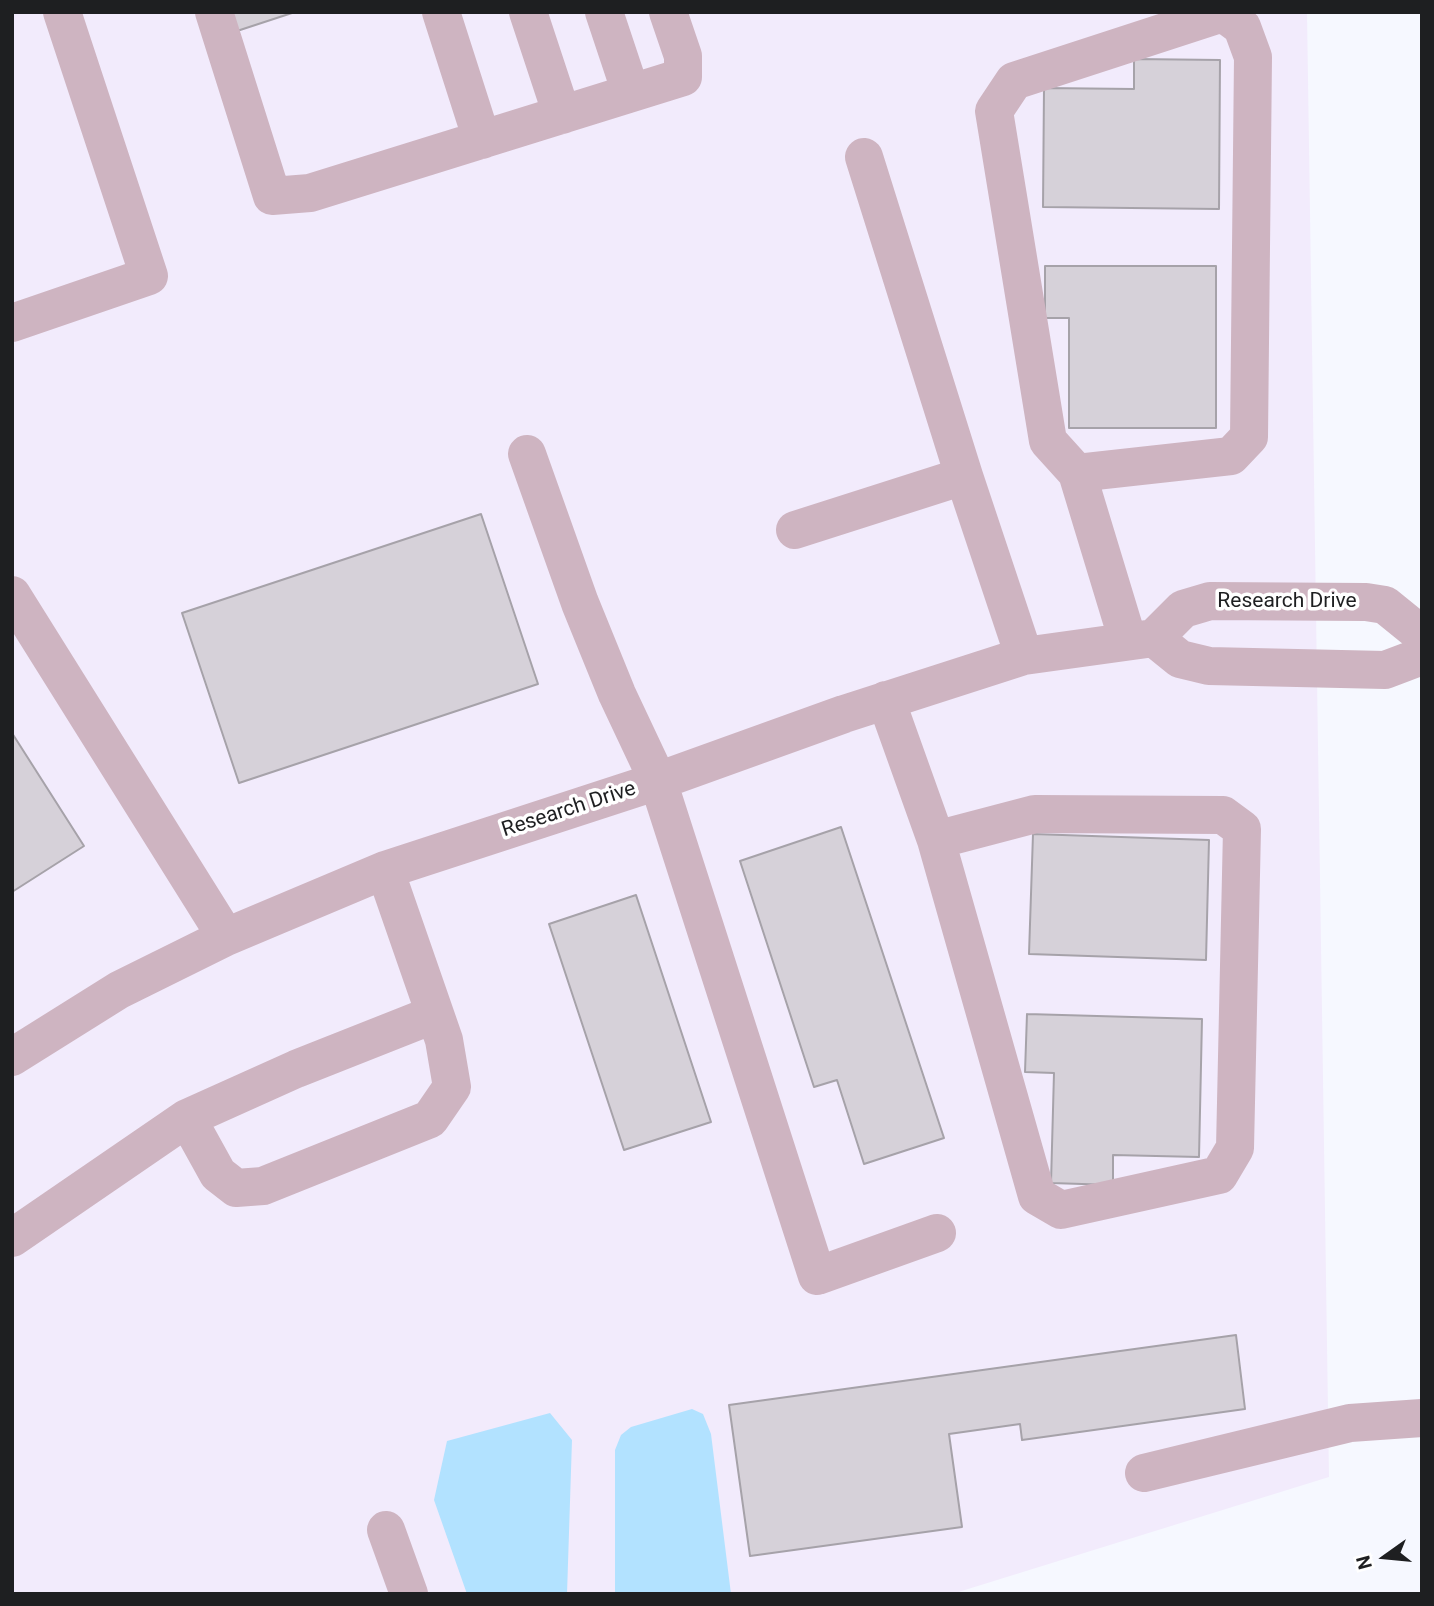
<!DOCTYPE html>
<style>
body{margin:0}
#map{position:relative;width:1434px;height:1606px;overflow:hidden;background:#f6f8ff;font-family:Roboto,sans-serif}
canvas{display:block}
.frame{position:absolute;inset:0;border:14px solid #1e1f21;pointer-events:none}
.north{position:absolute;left:1350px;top:1522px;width:70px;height:70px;-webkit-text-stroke:5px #fff;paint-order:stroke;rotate:255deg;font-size:19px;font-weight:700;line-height:28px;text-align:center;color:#1e1f21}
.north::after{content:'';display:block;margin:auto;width:24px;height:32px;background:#1e1f21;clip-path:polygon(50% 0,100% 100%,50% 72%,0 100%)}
</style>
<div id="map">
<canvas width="1434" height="1606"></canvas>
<div class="frame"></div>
<div class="north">N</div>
</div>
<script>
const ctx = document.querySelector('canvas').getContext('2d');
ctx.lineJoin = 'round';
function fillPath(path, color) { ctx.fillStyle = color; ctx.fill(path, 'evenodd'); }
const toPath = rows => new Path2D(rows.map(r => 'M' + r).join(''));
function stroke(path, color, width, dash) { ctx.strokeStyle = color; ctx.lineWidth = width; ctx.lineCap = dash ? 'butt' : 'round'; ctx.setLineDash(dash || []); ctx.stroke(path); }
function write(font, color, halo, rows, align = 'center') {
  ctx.font = font + ' Roboto,sans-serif'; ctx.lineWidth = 7; ctx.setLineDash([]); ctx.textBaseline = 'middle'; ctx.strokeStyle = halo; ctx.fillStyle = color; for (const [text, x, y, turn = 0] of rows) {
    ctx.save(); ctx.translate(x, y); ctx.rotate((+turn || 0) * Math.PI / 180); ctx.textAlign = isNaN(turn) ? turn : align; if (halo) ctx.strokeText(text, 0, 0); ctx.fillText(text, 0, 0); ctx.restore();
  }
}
fillPath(toPath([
 [12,12,1307,12,1329,1477,952,1594,12,1594]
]), '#f2ebfc');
fillPath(toPath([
 [692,1409,703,1414,711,1434,731,1594,615,1594,615,1450,621,1435,631,1427],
 [550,1413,572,1440,567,1594,467,1594,434,1500,447,1441]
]), '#b2e2ff');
const building = toPath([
 [228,12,295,12,234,32,228,12],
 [1134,59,1220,60,1219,209,1043,207,1044,88,1134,89,1134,59],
 [1045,266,1216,266,1216,428,1069,428,1069,318,1045,318,1045,266],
 [481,514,538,684,239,783,182,613,481,514],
 [12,733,84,846,12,892,12,733],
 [841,827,944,1138,864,1164,837,1080,814,1087,740,861,841,827],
 [1033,834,1209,840,1206,960,1029,954,1033,834],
 [636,895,711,1122,624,1150,549,924,636,895],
 [1027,1014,1202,1019,1199,1157,1113,1155,1113,1185,1051,1183,1054,1073,1025,1072,1027,1014],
 [1236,1335,1245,1409,1022,1440,1020,1424,949,1434,962,1527,750,1556,729,1405,1236,1335]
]);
fillPath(building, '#d6d1d9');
stroke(building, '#a6a2a9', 2);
stroke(toPath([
 [214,12,272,196,310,193,683,77,683,56,668,12],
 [441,12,482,140],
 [528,12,562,115],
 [604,12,631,93],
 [864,157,964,476,1024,656],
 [12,323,149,276,62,12],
 [527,454,580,603,617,694,658,781,817,1276,937,1233],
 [1077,473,1231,456,1249,437,1253,57,1242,27,1223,13,1014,81,994,111,1048,441,1077,473,1128,641],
 [795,530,964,476],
 [12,595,226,937],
 [1154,638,1180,659,1209,666,1385,670,1422,656],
 [886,700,936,840,1035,814,1223,815,1242,829,1235,1148,1219,1175,1061,1210,1037,1196,936,840],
 [12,1057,119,990,226,937,385,870,658,781,844,714,1024,656,1154,638,1183,609,1210,601,1366,602,1385,605,1422,635],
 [187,1118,296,1069,435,1014],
 [12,1238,187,1118,218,1174,236,1188,263,1186,430,1119,452,1087,444,1040,385,870],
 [1144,1473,1350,1423,1422,1418],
 [386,1530,409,1594]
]), '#ceb4c1', 38);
write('21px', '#1e1f21', '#fff', [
 ["Research Drive",1287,602],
 ["Research Drive",569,810,-18]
]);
</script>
